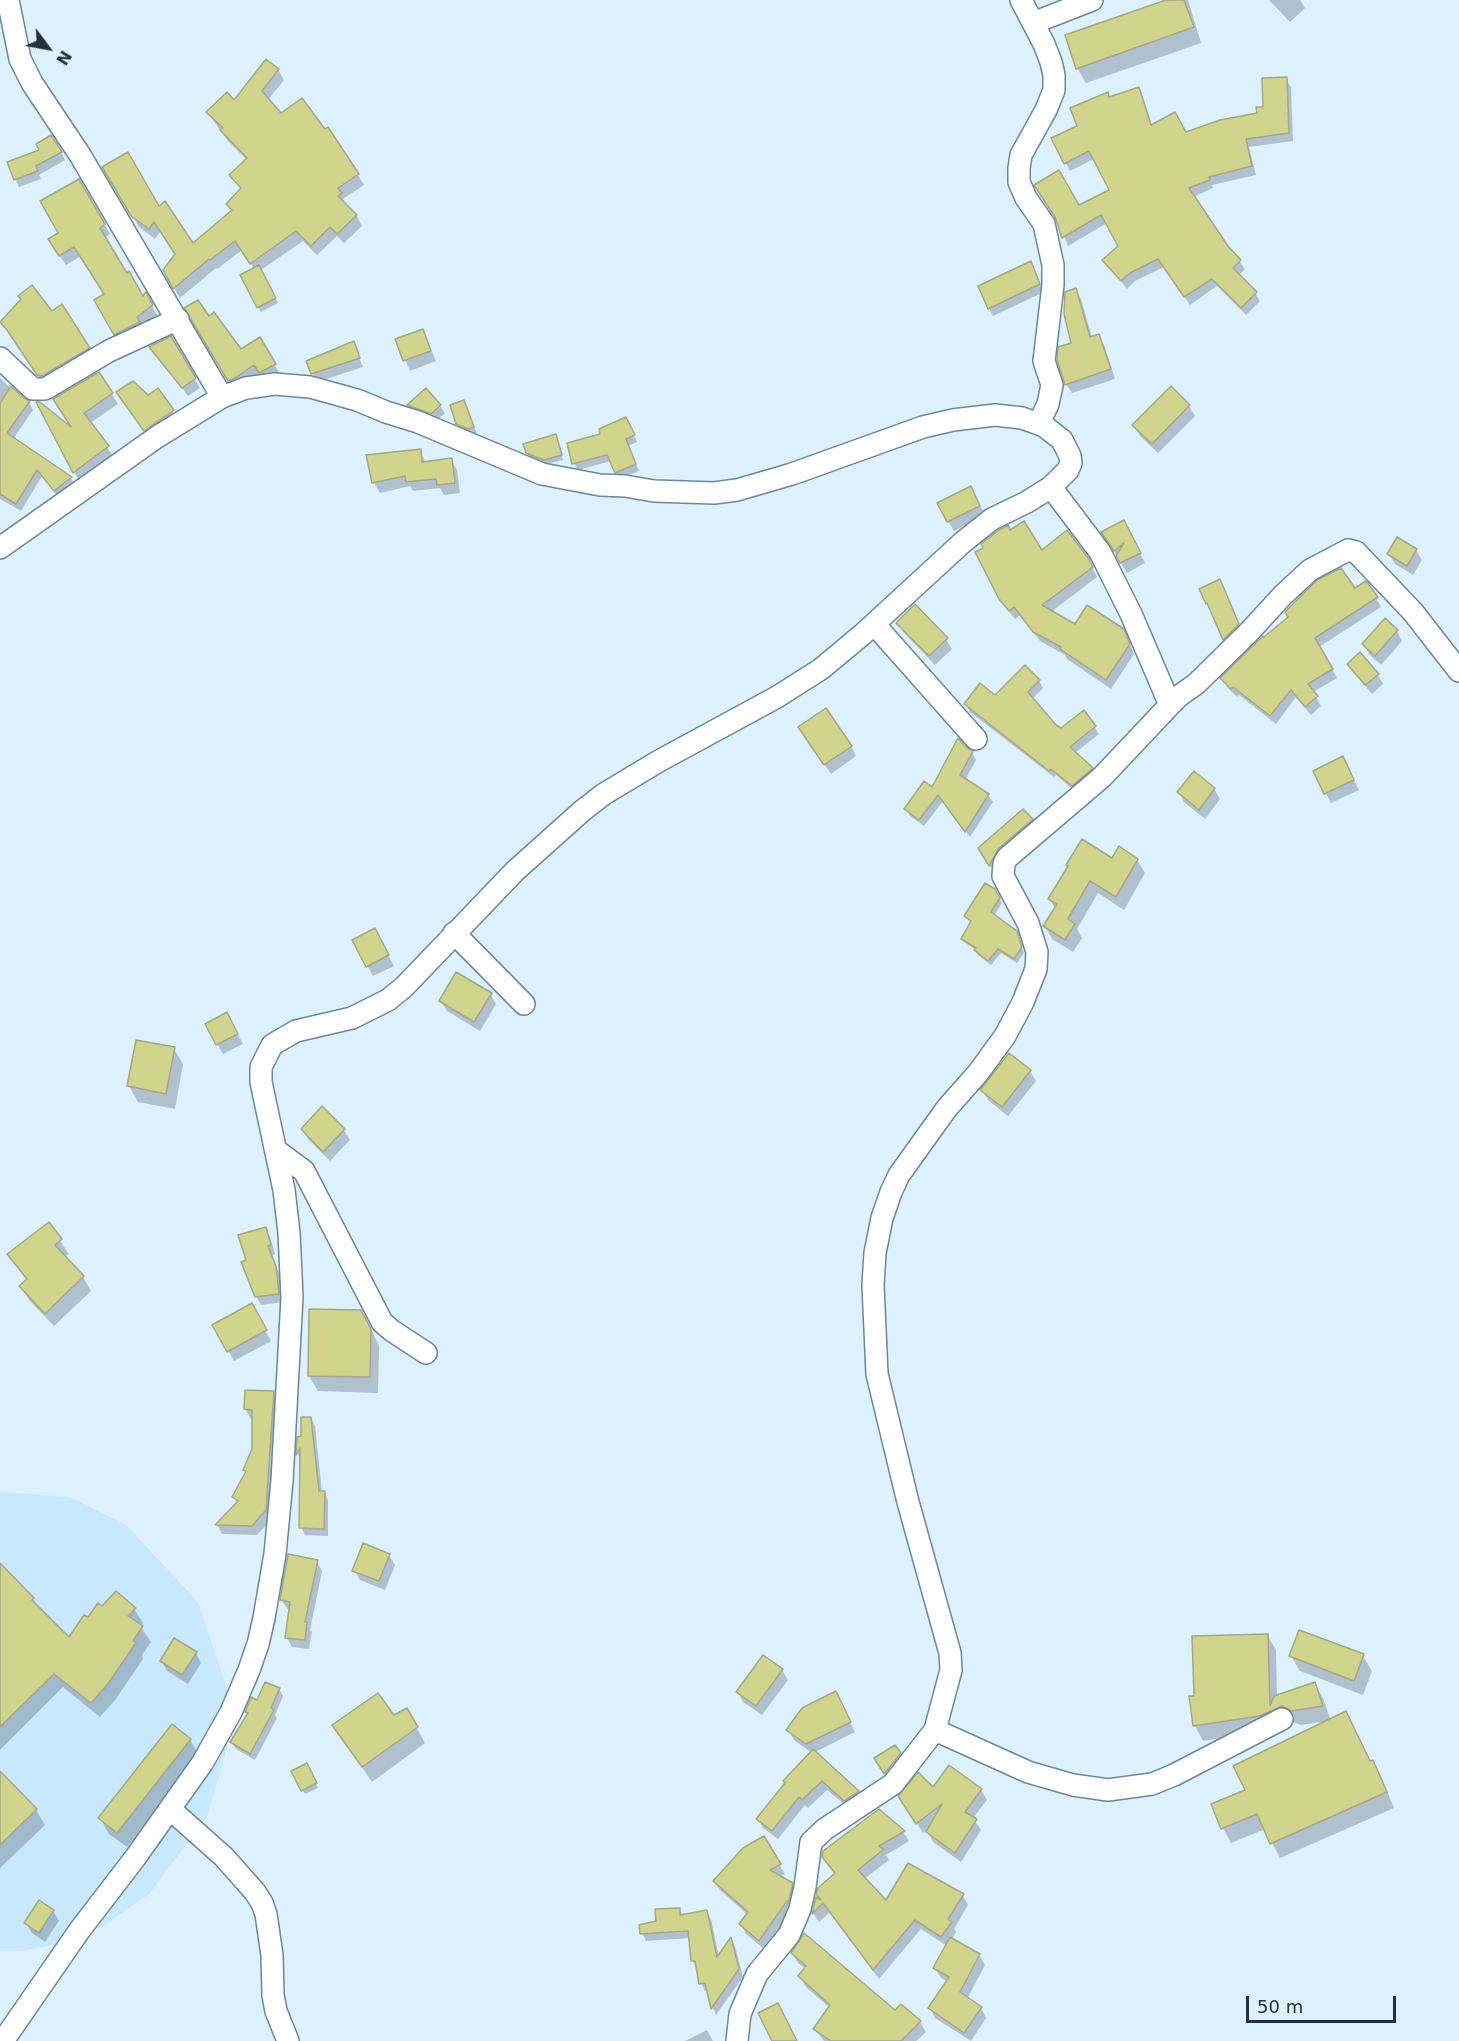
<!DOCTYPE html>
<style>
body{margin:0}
#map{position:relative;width:1459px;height:2041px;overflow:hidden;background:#ddf1ff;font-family:"DejaVu Sans",sans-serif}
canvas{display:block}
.north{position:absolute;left:18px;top:18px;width:60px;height:60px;-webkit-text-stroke:4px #ddf1ff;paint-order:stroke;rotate:122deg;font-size:16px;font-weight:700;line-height:24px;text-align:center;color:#233039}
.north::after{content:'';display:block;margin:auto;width:21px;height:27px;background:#233039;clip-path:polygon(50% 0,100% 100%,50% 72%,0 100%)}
.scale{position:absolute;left:1246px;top:1996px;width:150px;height:27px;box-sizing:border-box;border:3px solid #233039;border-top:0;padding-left:8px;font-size:18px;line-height:21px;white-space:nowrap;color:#233039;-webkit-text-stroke:4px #ddf1ff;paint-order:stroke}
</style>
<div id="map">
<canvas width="1459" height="2041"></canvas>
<div class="north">N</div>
<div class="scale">50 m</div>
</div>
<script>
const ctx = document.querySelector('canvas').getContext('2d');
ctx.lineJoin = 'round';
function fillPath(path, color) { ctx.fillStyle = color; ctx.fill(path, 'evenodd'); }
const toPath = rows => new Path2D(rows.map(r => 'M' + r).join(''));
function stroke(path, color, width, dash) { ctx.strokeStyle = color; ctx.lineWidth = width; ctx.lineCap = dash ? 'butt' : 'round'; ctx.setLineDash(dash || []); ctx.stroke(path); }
fillPath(toPath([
 [0,1492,69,1497,126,1525,198,1602,227,1688,227,1748,207,1817,149,1894,104,1925,62,1943,21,1951,0,1951]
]), '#c8e8fe');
fillPath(toPath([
 [1163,0,1188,0,1201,43,1086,83,1077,68,1164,2],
 [1269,0,1300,0,1305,8,1290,22],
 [278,70,284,80,268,100,281,115,358,175,364,185,343,199,345,205,356,215,362,226,344,243,337,236,317,255,303,241,261,270,278,303,261,312,242,276,254,269,242,250,217,269,216,268,180,298,164,271,177,255,161,231,155,239,139,227,104,167,158,208,193,245,232,212,228,204,241,190,231,175,247,160,228,141,208,113,234,102],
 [1286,79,1291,87,1293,141,1249,147,1256,175,1212,185,1213,188,1193,197,1245,269,1238,276,1255,293,1260,301,1246,315,1217,286,1190,305,1164,267,1135,281,1127,289,1104,260,1120,246,1107,223,1068,246,1057,218,1111,190,1094,159,1070,171,1066,163,1078,126,1109,98,1138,89,1143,97,1152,126,1185,134,1259,114],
 [61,152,65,160,39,175,41,179,19,187,9,163],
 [79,181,110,234,104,238,143,299,146,295,157,315,120,344,96,301,106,295,81,256,66,265,55,249],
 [1031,263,1044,292,993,316,989,308],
 [1076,290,1081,299,1092,338,1098,336,1104,345,1115,379,1072,393,1066,384,1073,344],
 [186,308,208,319,241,351,260,340,280,374,265,382,260,374,234,390],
 [52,313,88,348,96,362,48,390,1,322],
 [423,331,436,361,410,371,397,340],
 [171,338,200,388,188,396,151,347],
 [353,343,363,367,317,382,308,362],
 [99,374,118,404,90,423,113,456,80,482,74,472,74,432],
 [0,378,23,400,29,402,33,410,13,439,71,478,75,485,59,498,42,476,21,511,0,499],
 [1171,388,1189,406,1195,416,1158,453,1140,436,1134,426],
 [158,390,178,420,150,439,123,401,147,397],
 [463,402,469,412,478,438,463,434,457,423],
 [409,405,440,406,445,413,436,421,413,413],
 [630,426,637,442,628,446,639,471,620,479,611,461,578,470,574,463],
 [555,436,563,460,547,464,530,458,527,453],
 [420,451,426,463,451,460,457,470,460,493,444,495,440,488,413,491,410,486,380,493,374,483,368,456],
 [976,498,982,510,997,504,999,507,954,531,948,521],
 [1010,531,1042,552,1092,567,1097,577,1051,612,1076,626,1128,640,1134,654,1111,689,1067,659,1065,655,1040,641,1020,615,1015,619,1006,608,1000,598],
 [1129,532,1145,563,1127,573,1108,542],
 [1416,550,1422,560,1413,575,1395,564,1389,554],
 [1219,581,1228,598,1240,630,1226,643,1211,607],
 [1355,590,1376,598,1381,607,1319,647,1337,678,1313,692,1321,706,1311,715,1296,697,1276,724,1239,695,1237,697,1227,687,1222,678,1290,618],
 [898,623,946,639,952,649,935,665,904,633],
 [1397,631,1402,641,1381,665,1369,654,1364,644],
 [1349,664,1378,675,1383,684,1372,694,1355,674],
 [1039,681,1043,688,1032,699,1060,730,1084,712,1099,734,1075,753,1092,769,1096,776,1077,793,1056,775,1054,777,970,712,966,705],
 [806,738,851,746,856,756,831,774],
 [972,752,976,760,965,780,988,795,993,802,970,837,943,801,924,826,910,816,906,809,932,789],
 [1348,768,1359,790,1331,803,1315,772],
 [1194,773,1214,789,1220,799,1205,819,1184,802,1179,792],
 [1031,820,1037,830,995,874,980,848],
 [1112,860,1137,860,1145,873,1124,910,1098,893,1077,929,1082,938,1073,952,1052,939,1045,926,1055,909,1050,899,1069,867,1067,865],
 [994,890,1002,903,994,916,1016,932,1019,938,1024,953,1017,963,1001,953,991,965,978,955,975,949,965,943,963,939,972,923,966,916],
 [374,930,394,966,373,976,354,941],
 [490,994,496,1004,480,1031,447,1011,441,1001],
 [232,1024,243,1044,223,1054,217,1044],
 [174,1049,183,1064,175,1109,138,1102,129,1086],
 [1030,1071,1036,1081,1008,1116,988,1100,982,1090],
 [302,1129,344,1130,350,1140,330,1161,308,1139],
 [48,1224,69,1254,64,1257,83,1277,91,1291,54,1326,29,1300,21,1287,27,1281,9,1254],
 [265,1229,270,1237,275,1254,272,1255,280,1276,283,1302,261,1305,256,1296,248,1261],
 [251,1305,271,1341,234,1361,214,1325],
 [370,1327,379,1346,378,1393,318,1391,309,1376],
 [273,1393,279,1402,271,1520,257,1535,222,1534,217,1525,237,1503,234,1497,247,1473,244,1470,253,1450,253,1419,251,1419,245,1409],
 [311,1418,315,1426,322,1492,324,1492,328,1500,328,1536,305,1535,301,1527,302,1462,298,1455,299,1438,302,1438],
 [389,1555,395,1565,385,1590,360,1580,354,1570],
 [317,1562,322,1571,310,1630,312,1632,309,1649,292,1647,287,1638,290,1610,287,1609,282,1600],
 [0,1565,33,1599,38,1608,69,1639,103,1608,134,1609,143,1623,140,1626,151,1642,142,1655,143,1659,115,1700,100,1717,63,1687,0,1750],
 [1267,1635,1276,1650,1277,1697,1314,1683,1323,1698,1331,1721,1346,1713,1370,1762,1372,1761,1381,1776,1394,1808,1280,1858,1265,1829,1231,1843,1223,1828,1247,1791,1328,1721,1301,1725,1291,1721,1269,1730,1203,1741,1195,1726,1190,1698,1195,1697],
 [196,1653,201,1663,188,1684,167,1671,162,1661],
 [1291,1656,1363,1656,1372,1671,1363,1695,1300,1671],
 [782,1670,788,1680,762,1715,743,1702,738,1692],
 [279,1689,283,1696,275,1715,277,1718,255,1760,236,1749,232,1742,248,1715,247,1712],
 [839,1701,855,1732,815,1752,858,1792,863,1801,850,1809,827,1790,808,1808,805,1805,778,1839,763,1828,758,1819,812,1753,794,1740,788,1730],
 [407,1710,425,1743,372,1782,334,1726,393,1717],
 [190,1740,199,1755,127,1847,109,1834,100,1818],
 [895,1747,905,1764,891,1783,882,1768],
 [309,1769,318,1788,305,1794,302,1790],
 [0,1772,36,1810,45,1825,0,1868],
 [934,1789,981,1790,987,1800,973,1818,981,1830,961,1862,933,1842,927,1830,923,1833,906,1806],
 [879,1811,903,1832,909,1841,886,1855,889,1860,864,1879,886,1903,963,1896,968,1905,954,1929,956,1932,951,1940,979,1955,985,1965,967,1999,981,2008,986,2018,971,2041,935,2018,930,2008,948,1982,941,1978,935,1968,947,1946,921,1929,879,1979,830,1912,819,1922,813,1913,817,1899,824,1903,835,1875,823,1857],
 [763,1838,785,1874,778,1877,791,1886,797,1895,793,1909,764,1949,746,1934,741,1924,748,1915,720,1890,715,1881],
 [679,1909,683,1916,706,1911,711,1919,719,1957,731,1939,735,1946,743,1977,716,2015,713,2008,708,1990,705,1991,701,1983,697,1968,693,1961,690,1938,646,1941,642,1933],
 [53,1911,59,1921,45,1942,32,1933,26,1923],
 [792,1953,895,2012,920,2022,926,2032,916,2041,824,2041,815,2029,830,2008,805,1986,800,1976,806,1969,798,1963],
 [707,2030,713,2041,685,2041]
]), '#0003');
const building = toPath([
 [1166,0,1184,0,1194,27,1076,69,1065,35,1166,0],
 [266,59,279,69,262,91,281,113,302,98,325,129,328,127,359,174,338,188,342,193,338,196,357,215,337,234,330,227,311,246,296,231,250,264,235,241,210,260,209,259,173,289,163,270,175,254,154,222,149,229,131,216,102,167,128,152,159,206,165,201,193,243,232,210,226,204,241,188,229,175,247,158,220,130,223,128,206,112,227,92,234,100,266,59],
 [1287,77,1289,133,1246,139,1252,166,1209,177,1210,180,1189,188,1228,246,1241,260,1233,268,1257,292,1241,308,1212,279,1184,297,1158,259,1130,273,1121,281,1102,260,1118,246,1101,215,1062,238,1055,217,1034,185,1059,170,1079,205,1109,190,1089,151,1064,164,1051,138,1077,126,1070,108,1108,92,1109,97,1139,87,1151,125,1175,112,1186,132,1220,120,1257,113,1256,107,1263,107,1262,78,1287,77],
 [51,135,62,152,36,166,38,171,14,180,7,162,39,150,36,144,51,135],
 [79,179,105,224,100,228,127,273,129,271,143,296,146,292,153,305,137,317,140,322,114,335,94,300,104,294,74,247,59,256,48,239,58,233,40,201,79,179],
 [1031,261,1040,284,988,309,978,286,1031,261],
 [259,265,276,298,257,308,240,275,259,265],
 [32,285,52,311,62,304,90,348,42,376,37,375,7,330,0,322,21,299,18,296,32,285],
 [1076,288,1090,337,1099,334,1111,369,1065,385,1057,360,1058,347,1071,343,1064,314,1065,292,1076,288],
 [198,300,209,316,214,312,241,349,260,337,276,364,259,373,254,365,235,378,228,381,184,308,198,300],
 [423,329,431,351,403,361,395,339,423,329],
 [171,336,196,378,182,388,149,347,171,336],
 [354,341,360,358,311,374,306,361,354,341],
 [99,372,113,393,84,413,109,446,73,473,36,402,40,402,71,427,53,399,99,372],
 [133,381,148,395,158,388,174,410,144,431,116,392,133,381],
 [11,386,24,398,30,401,7,433,72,477,54,491,37,470,16,504,0,494,0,403,11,386],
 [1171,386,1190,405,1152,444,1132,425,1171,386],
 [426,388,441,405,431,414,407,405,426,388],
 [464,400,474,427,468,429,456,424,450,405,464,400],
 [626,417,635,435,626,439,636,464,615,473,607,455,572,464,567,443,600,434,599,429,626,417],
 [556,434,562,455,544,460,526,453,523,444,556,434],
 [421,449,422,462,452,458,455,483,437,485,436,479,406,482,405,476,372,483,366,455,421,449],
 [971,486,980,506,947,522,937,503,971,486],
 [1124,520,1141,553,1120,563,1116,556,1124,543,1114,551,1101,532,1124,520],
 [1024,521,1042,550,1067,530,1089,559,1093,567,1042,605,1075,624,1087,605,1124,629,1130,644,1106,680,1060,649,1061,647,1033,632,1014,607,1009,611,999,599,975,552,983,548,981,544,999,530,1008,525,1010,530,1024,521],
 [1397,537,1417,549,1407,566,1387,554,1397,537],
 [1341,568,1355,588,1366,581,1378,597,1315,638,1333,669,1308,684,1318,696,1305,707,1291,690,1270,716,1233,687,1231,689,1220,678,1263,636,1264,637,1288,617,1285,612,1317,580,1341,568],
 [1220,579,1239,624,1223,640,1207,603,1206,604,1199,589,1220,579],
 [915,604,948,638,929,656,896,623,915,604],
 [1385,618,1398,630,1375,656,1362,644,1385,618],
 [1360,652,1379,674,1365,685,1347,664,1360,652],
 [1025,665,1040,680,1028,692,1056,725,1061,728,1084,710,1096,726,1070,747,1093,768,1072,786,1051,769,1049,771,964,704,980,683,995,695,1025,665],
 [826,708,852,746,824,765,798,727,826,708],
 [958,738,966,747,973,751,960,775,989,794,965,832,938,795,919,820,904,809,924,781,932,787,958,738],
 [1343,756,1354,780,1324,794,1313,771,1343,756],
 [1194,771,1215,788,1199,810,1177,792,1194,771],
 [1023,809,1033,819,998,849,989,866,978,848,1023,809],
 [1082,839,1112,858,1119,846,1138,859,1116,897,1090,881,1068,919,1075,924,1065,940,1043,926,1057,904,1048,899,1068,866,1066,865,1082,839],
 [985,883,995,889,1000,898,991,912,1017,931,1022,947,1014,959,998,949,988,961,974,950,976,948,961,939,971,921,964,916,985,883],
 [375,928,389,955,366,967,352,940,375,928],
 [456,972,492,993,474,1022,439,1001,456,972],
 [227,1012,238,1034,216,1045,205,1024,227,1012],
 [136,1040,175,1047,166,1094,127,1086,136,1040],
 [1009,1053,1031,1070,1002,1107,980,1090,1009,1053],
 [322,1106,345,1129,323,1152,301,1129,322,1106],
 [49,1222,62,1239,55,1245,84,1276,45,1314,19,1286,27,1279,7,1254,49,1222],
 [266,1227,271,1245,268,1246,276,1266,279,1294,255,1297,241,1262,246,1260,238,1235,266,1227],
 [252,1303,267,1330,227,1352,212,1325,252,1303],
 [309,1309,361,1310,371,1329,370,1377,308,1376,309,1309],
 [245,1390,274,1391,266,1510,252,1526,215,1525,238,1501,232,1497,246,1471,243,1470,252,1449,252,1410,244,1409,245,1390],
 [301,1417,311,1417,319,1491,325,1491,324,1529,299,1528,300,1448,296,1455,297,1437,301,1436,301,1417],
 [363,1543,390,1554,379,1581,352,1571,363,1543],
 [288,1554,318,1560,305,1622,307,1622,305,1640,285,1638,290,1602,280,1600,288,1554],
 [0,1563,34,1598,32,1600,69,1637,84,1615,88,1617,98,1603,102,1606,116,1591,136,1608,128,1616,143,1626,133,1641,136,1643,107,1685,91,1703,54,1674,0,1727,0,1563],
 [1299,1630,1364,1654,1354,1681,1289,1656,1299,1630],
 [1268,1634,1270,1706,1274,1696,1315,1682,1323,1706,1291,1711,1282,1706,1260,1716,1193,1726,1189,1696,1194,1696,1192,1636,1268,1634],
 [174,1638,197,1652,182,1675,160,1661,174,1638],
 [763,1655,783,1669,756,1706,736,1692,763,1655],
 [265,1682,280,1688,271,1708,274,1710,250,1754,230,1742,248,1713,245,1712,251,1697,257,1700,265,1682],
 [836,1691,851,1722,806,1744,786,1730,802,1708,836,1691],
 [378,1693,394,1715,407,1708,418,1727,362,1767,332,1725,378,1693],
 [1346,1711,1370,1761,1373,1760,1387,1792,1270,1844,1257,1814,1221,1829,1211,1804,1245,1790,1233,1766,1346,1711],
 [172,1724,191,1739,117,1833,98,1818,172,1724],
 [895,1745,901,1753,884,1774,874,1758,895,1745],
 [813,1749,859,1791,844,1801,822,1781,802,1800,799,1797,772,1831,756,1819,785,1783,783,1781,813,1749],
 [307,1763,317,1783,301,1791,291,1771,307,1763],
 [949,1765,982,1789,965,1812,977,1819,955,1853,926,1832,942,1804,916,1824,898,1796,918,1772,933,1787,949,1765],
 [0,1771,37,1809,0,1845,0,1771],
 [879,1809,905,1831,879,1846,884,1849,858,1870,886,1900,908,1863,964,1894,948,1919,952,1922,941,1937,915,1920,873,1970,823,1903,812,1914,816,1897,821,1900,816,1894,818,1888,835,1873,822,1857,823,1851,879,1809],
 [764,1836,781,1864,770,1870,793,1883,789,1901,787,1901,759,1941,739,1924,748,1912,713,1881,743,1848,764,1836],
 [39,1900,54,1910,39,1933,24,1923,39,1900],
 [680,1908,680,1915,707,1910,717,1957,731,1937,739,1969,711,2009,705,1983,699,1984,695,1961,691,1961,688,1931,640,1934,639,1925,656,1921,655,1909,680,1908],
 [804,1933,895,2010,901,2004,921,2021,901,2041,831,2041,813,2029,830,2005,798,1976,806,1966,791,1953,804,1933],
 [950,1937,980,1954,960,1992,982,2007,964,2033,928,2008,949,1977,933,1968,950,1937],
 [778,2003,797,2041,772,2041,758,2013,778,2003]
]);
fillPath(building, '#d0d48c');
stroke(building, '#a5a786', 1.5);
const minor = toPath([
 [8,0,20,59,32,83,80,155,222,397],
 [1021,0,1044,44,1051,62,1054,75,1054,90,1046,110,1021,155,1019,168,1019,182,1026,198,1044,224,1053,265,1053,285,1044,361,1052,385,1048,404,1039,423],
 [1033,23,1092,0],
 [0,358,33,389,45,389,109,351,178,319],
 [0,548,157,437,222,397,246,388,275,384,310,387,357,400,386,412,418,422,542,474,600,485,625,486,654,491,714,493,737,490,792,474,923,427,953,420,995,415,1022,418,1044,426,1062,440,1070,456,1071,463,1068,470,1051,487,1027,502,992,519,963,542,863,634,821,669,777,697,659,761,604,794,582,811,515,871,404,987,388,1000,352,1018,296,1031,272,1045,261,1067,261,1082,284,1190,289,1233,292,1297,282,1481,275,1554,264,1618,258,1644,249,1670,231,1712,203,1762,135,1858,79,1931,3,2041],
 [874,624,976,739],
 [1170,705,1179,696,1196,684,1249,632,1283,595,1310,570,1348,550,1356,552,1413,612,1459,671],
 [454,933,524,1004],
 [277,1151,304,1171,382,1322,391,1330,426,1353],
 [935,1730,1028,1772,1073,1785,1108,1790,1152,1784,1174,1775,1282,1719],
 [170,1809,224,1857,255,1892,262,1903,266,1914,272,1955,273,1995,276,2011,288,2041],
 [737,2041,740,2014,757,1974,789,1935,800,1909,805,1887,811,1842,825,1829,893,1784,935,1730,951,1670,950,1653,908,1502,877,1374,873,1285,875,1253,882,1218,891,1192,899,1175,947,1108,978,1073,1005,1036,1023,1002,1036,969,1037,952,1028,923,1003,876,1004,864,1007,858,1102,777,1170,705,1131,614,1100,552,1051,487]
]);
stroke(minor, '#6a889d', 24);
stroke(minor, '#fff', 21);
</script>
